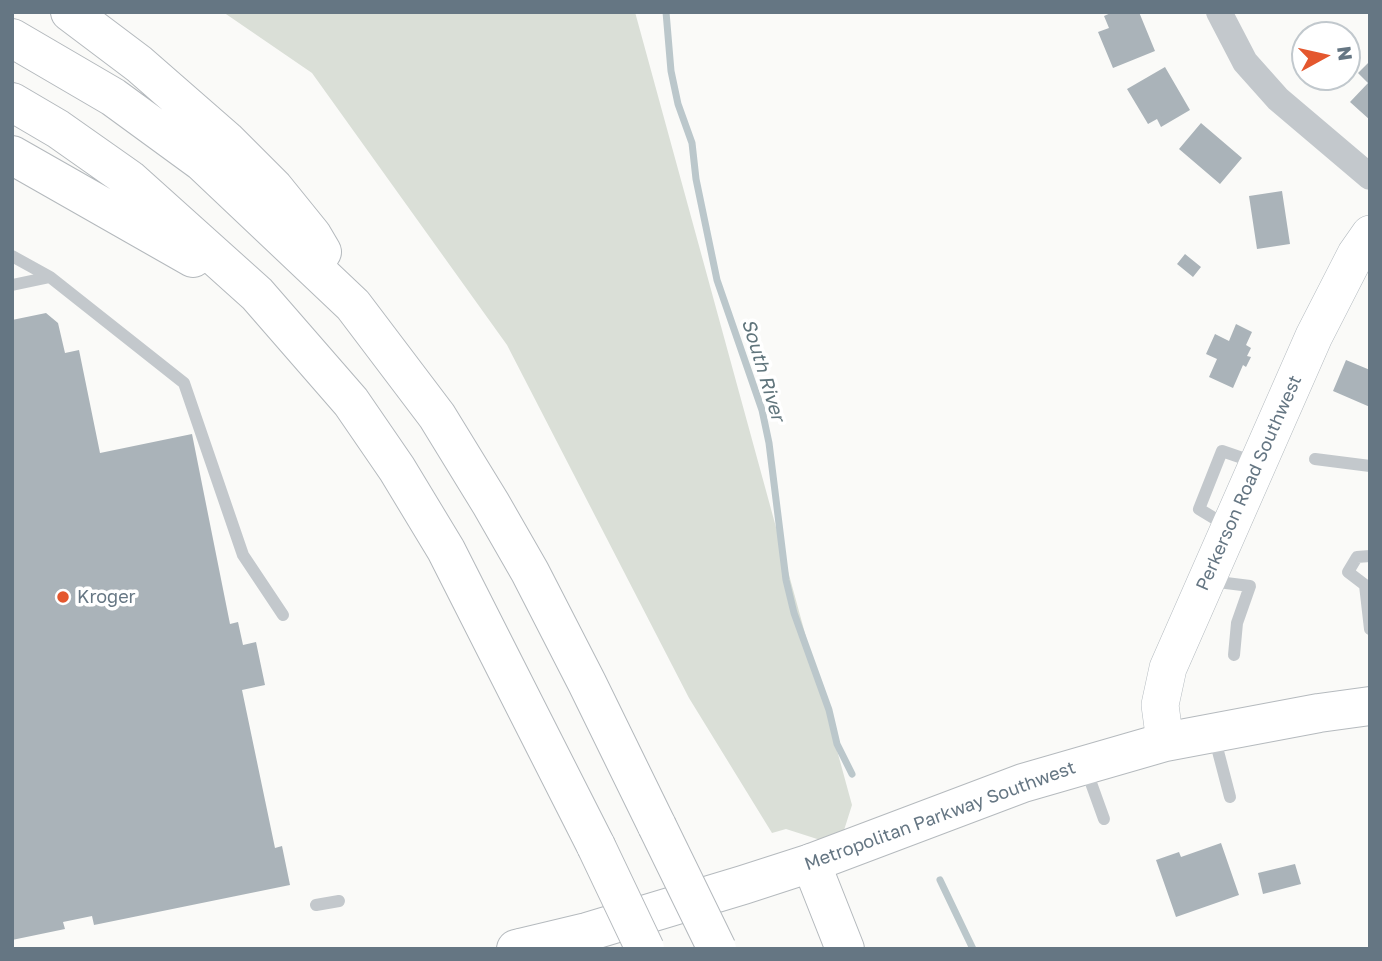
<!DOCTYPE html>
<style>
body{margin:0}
#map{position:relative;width:1382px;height:961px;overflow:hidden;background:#fafaf8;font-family:"Golos Text",sans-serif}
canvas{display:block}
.frame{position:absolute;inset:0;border:14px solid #657683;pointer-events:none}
.north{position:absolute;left:1291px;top:21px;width:70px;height:70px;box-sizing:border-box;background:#fff;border:2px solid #c1c8cd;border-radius:50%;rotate:82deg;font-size:19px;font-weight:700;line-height:28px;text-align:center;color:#657683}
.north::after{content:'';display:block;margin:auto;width:24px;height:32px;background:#e4572e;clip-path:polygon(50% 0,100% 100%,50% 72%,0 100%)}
</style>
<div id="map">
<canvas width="1382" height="961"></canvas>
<div class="frame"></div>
<div class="north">N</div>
</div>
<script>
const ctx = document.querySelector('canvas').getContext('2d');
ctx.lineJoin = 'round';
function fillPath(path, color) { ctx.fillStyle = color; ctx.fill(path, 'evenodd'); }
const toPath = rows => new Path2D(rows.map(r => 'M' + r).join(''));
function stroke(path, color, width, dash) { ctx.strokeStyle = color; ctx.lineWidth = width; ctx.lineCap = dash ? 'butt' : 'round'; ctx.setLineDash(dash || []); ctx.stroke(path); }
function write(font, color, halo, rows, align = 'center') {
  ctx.font = font + ' "Golos Text",sans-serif'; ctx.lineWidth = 7; ctx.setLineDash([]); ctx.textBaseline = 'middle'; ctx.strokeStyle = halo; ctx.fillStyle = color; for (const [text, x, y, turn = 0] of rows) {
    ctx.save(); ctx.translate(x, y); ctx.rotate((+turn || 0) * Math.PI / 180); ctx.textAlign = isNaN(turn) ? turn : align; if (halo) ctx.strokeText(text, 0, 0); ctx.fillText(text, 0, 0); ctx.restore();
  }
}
fillPath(toPath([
 [223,12,635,12,852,805,839,846,786,829,772,833,689,698,507,345,312,73]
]), '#dadfd7');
stroke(toPath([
 [666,12,671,71,678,104,692,143,696,179,717,280,762,410,769,443,786,580,794,613,829,710,837,744,852,774],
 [940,880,973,949]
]), '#bbc7cb', 7);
fillPath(toPath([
 [1113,12,1139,12,1155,51,1113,68,1098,32,1109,28,1104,16],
 [1370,61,1370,120,1350,102,1368,83,1358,73],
 [1165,67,1190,110,1161,127,1157,119,1148,124,1127,89],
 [1201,123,1242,158,1220,184,1179,149],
 [1282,191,1290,244,1257,249,1249,196],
 [1185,254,1201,267,1193,277,1177,264],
 [46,313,58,323,65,353,79,350,100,453,192,434,230,624,238,622,243,645,256,642,265,685,242,690,275,848,282,846,290,885,94,925,92,916,63,922,65,929,12,940,12,320],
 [1236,324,1252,332,1246,345,1251,348,1247,356,1251,357,1246,367,1243,365,1233,388,1209,377,1217,359,1206,354,1215,334,1229,341],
 [1346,360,1370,370,1370,407,1333,391],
 [1221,843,1239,895,1176,917,1156,860,1179,852,1181,857],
 [1295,864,1301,884,1263,894,1258,873]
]), '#aab3b9');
const secondary = toPath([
 [1165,742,1160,705,1168,668,1314,336,1356,254,1370,234]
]);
const primary = toPath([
 [516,949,587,932,743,885,811,863,1023,783,1165,742,1319,713,1370,706]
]);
const highway = toPath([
 [70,12,139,64,226,140,274,188,312,235,322,252],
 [12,38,113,97,202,162,353,305,437,416,491,504,530,572,587,683,657,826],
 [12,102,58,129,129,179,257,294,351,402,397,469,446,550,596,846],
 [12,155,193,258],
 [811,863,845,949],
 [521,948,522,949]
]);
stroke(secondary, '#b3babf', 38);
stroke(primary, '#b5babe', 40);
stroke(highway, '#b4b9bd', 40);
stroke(toPath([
 [12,256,50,277],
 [12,285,50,277,184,383,243,555,283,615],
 [1315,459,1370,466],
 [1227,526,1199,509,1222,451,1254,462],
 [1370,556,1357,557,1348,572,1365,585,1370,629],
 [1210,581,1250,586,1237,623,1234,655],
 [1214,736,1230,797],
 [1086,769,1104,819],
 [316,905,339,901]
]), '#c3c8cc', 12);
stroke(toPath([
 [1219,12,1245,62,1278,99,1370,177]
]), '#c3c8cc', 26);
stroke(secondary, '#fff', 37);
stroke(primary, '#fff', 38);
stroke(highway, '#fff', 38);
const highwayBridge = toPath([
 [657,826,717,949],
 [596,846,645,949]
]);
stroke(highwayBridge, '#b4b9bd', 40, []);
stroke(highwayBridge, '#fff', 38);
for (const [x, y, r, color] of [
 [63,597,7,"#e4572e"]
]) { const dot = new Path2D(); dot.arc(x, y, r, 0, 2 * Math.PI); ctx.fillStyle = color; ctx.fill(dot); stroke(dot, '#fff', 2.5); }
write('18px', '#657683', '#fff', [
 ["Perkerson Road Southwest",1249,483,-66],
 ["Metropolitan Parkway Southwest",940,816,-20]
]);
write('18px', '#657683', '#fff', [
 ["Kroger",77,597]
], 'left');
write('italic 19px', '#60757c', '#fff', [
 ["South River",763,370,73]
]);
</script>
